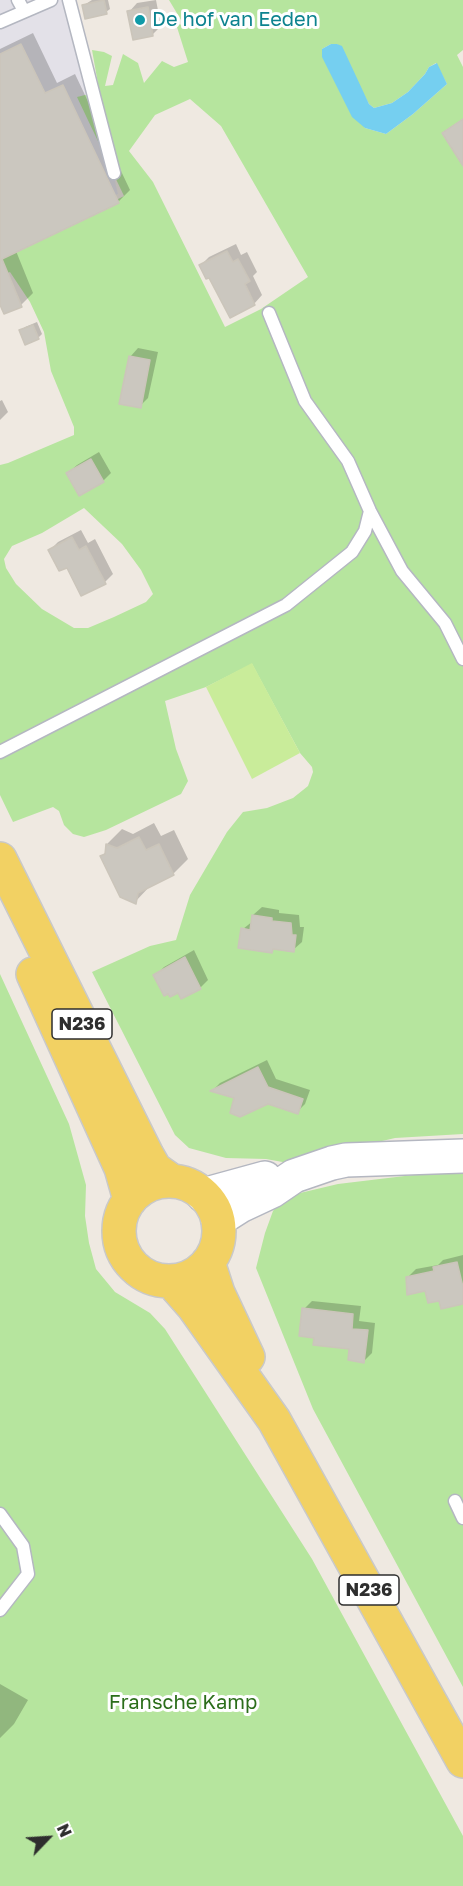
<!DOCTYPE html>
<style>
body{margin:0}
#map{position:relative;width:463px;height:1886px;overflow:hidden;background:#efe9e1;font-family:"Golos Text",sans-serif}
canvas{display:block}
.north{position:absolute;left:18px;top:1808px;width:60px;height:60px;-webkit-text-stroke:4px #fff;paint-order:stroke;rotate:65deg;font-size:16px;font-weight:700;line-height:24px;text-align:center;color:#2e2e2e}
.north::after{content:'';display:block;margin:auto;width:21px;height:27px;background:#2e2e2e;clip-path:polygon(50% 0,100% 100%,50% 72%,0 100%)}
</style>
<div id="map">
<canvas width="463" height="1886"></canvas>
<div class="north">N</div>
</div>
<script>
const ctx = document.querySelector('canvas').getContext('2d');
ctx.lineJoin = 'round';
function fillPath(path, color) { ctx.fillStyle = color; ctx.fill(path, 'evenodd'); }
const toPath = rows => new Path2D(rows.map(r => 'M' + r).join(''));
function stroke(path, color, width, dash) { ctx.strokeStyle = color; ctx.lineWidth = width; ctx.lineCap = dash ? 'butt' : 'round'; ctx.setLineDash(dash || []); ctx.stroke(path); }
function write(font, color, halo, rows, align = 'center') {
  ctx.font = font + ' "Golos Text",sans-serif'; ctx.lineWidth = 6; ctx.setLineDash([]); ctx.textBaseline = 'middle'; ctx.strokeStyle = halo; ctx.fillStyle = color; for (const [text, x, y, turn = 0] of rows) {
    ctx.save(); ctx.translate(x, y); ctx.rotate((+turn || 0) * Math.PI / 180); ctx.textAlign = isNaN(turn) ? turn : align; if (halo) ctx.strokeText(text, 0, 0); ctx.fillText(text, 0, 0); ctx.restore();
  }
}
fillPath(toPath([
 [0,0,73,0,118,194,0,246]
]), '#e3e1e8');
fillPath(toPath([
 [169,0,463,0,463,50,457,55,463,67,463,119,442,133,463,166,463,1134,395,1138,288,1163,266,1159,226,1158,189,1148,175,1135,92,972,150,946,176,940,190,895,227,832,243,812,267,808,293,798,308,786,313,772,312,767,300,753,252,664,206,687,165,701,176,749,188,781,181,794,106,830,84,837,73,834,64,825,59,811,53,807,13,822,0,795,0,465,8,463,74,435,74,427,51,371,44,332,30,302,10,272,0,276,0,260,119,203,118,199,124,196,77,97,89,94,103,112,92,50,104,52,112,56,105,86,113,85,123,54,138,63,144,83,162,61,174,67,188,62,176,24,184,25],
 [331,44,337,44,369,104,374,108,392,103,408,92,425,74,429,67,436,63,447,84,413,114,386,134,365,128,322,49],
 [190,99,221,126,308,277,261,309,225,327,153,182,129,151,155,115],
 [84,508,122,544,141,570,153,594,146,602,114,617,88,628,74,628,42,609,16,584,6,568,4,559,12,546,42,533],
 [0,974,69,1124,86,1185,85,1216,89,1243,96,1269,115,1292,150,1313,165,1329,312,1559,463,1836,463,1886,0,1886],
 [463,1169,463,1687,313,1409,256,1268,265,1233,273,1211,280,1202,300,1193,338,1184]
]), '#b6e59e');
fillPath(toPath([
 [252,663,300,753,252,779,206,687]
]), '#c9ec9a');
fillPath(toPath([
 [331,44,337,44,342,46,369,104,374,108,392,103,408,92,425,74,429,67,437,63,447,84,413,114,386,134,365,128,352,117,322,57,322,49]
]), '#75cff0');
fillPath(toPath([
 [92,0,108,0,110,9,106,12,84,5],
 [156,0,161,26,152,35,129,12,137,3],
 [33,33,57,83,75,74,130,190,118,202,16,251,33,293,21,305,0,300,0,49],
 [236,244,241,255,247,252,257,272,253,276,262,295,254,304,201,265,209,257],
 [37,322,42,334,38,338,21,331,25,327],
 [138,348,158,352,148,398,140,406,130,357],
 [2,400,8,412,0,420,0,401],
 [99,452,111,473,103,481,68,473,77,465],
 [81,530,88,543,95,539,113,574,105,582,68,566,50,550,58,542],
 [154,823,161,836,174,830,188,859,173,874,151,885,135,902,102,856,106,852,107,844,122,829,133,834],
 [262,907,279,910,279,913,299,915,300,927,304,927,302,942,293,950,275,948,272,951,243,929,253,921,253,915],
 [194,950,208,980,200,988,178,991,155,976,164,967],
 [267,1060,276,1079,310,1090,305,1104,297,1112,267,1102,236,1097,213,1090,220,1083],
 [463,1255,463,1303,441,1299,408,1277,416,1269,438,1265,443,1260],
 [312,1301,361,1306,359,1321,375,1323,372,1353,364,1361,351,1348,304,1309],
 [0,1684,28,1700,14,1724,0,1738]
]), '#0003');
const building = toPath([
 [104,0,107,14,85,19,82,5,104,0],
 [148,7,153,36,133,40,127,11,148,7],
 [21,44,45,93,63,85,119,203,2,259,22,307,4,314,0,305,0,54,21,44],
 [463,119,463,166,442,133,463,119],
 [227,251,233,262,238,259,250,281,245,284,255,305,230,318,209,278,206,279,199,265,227,251],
 [33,325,39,339,25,345,19,330,33,325],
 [129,356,150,360,141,408,119,404,129,356],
 [91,459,104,482,79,496,66,473,91,459],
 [72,537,79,550,86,546,106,584,81,596,67,568,59,571,48,550,72,537],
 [139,837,146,850,159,844,174,875,138,893,136,904,120,897,100,856,105,854,106,844,117,848,139,837],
 [252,915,272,918,272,921,291,923,292,935,296,935,294,952,273,949,272,953,238,948,241,928,250,930,252,915],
 [185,957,201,989,181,999,178,993,170,997,168,994,164,996,153,975,185,957],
 [258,1067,268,1087,303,1099,298,1114,268,1104,240,1117,230,1113,234,1098,210,1091,258,1067],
 [457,1262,463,1287,463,1304,441,1309,439,1301,428,1303,425,1291,407,1295,406,1277,434,1271,433,1267,457,1262],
 [302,1308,353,1314,352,1329,368,1330,364,1363,348,1360,349,1349,313,1345,314,1338,299,1336,302,1308]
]);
fillPath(building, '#cbc7bf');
stroke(building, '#cbc5ba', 1.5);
const service = toPath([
 [18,0,24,11],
 [69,0,114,173],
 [0,22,51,0],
 [269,313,305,401,348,461,370,511,402,571,445,623,463,659],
 [0,752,286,605,352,552,365,531,370,511],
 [455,1501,463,1518],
 [0,1514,23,1546,28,1574,0,1610]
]);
const secondary = toPath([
 [203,1195,265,1178],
 [218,1220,240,1206,272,1191,294,1176,332,1163,346,1160,463,1156]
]);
const primary = toPath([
 [0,859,147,1155,155,1169,172,1181],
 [33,974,121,1168,130,1200],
 '119 1231a50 50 0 1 1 100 0a50 50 0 1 1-100 0Z',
 [208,1262,218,1293,248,1357],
 [171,1281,193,1306,274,1420,463,1761]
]);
stroke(service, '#b4b7c1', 15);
stroke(secondary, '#b4b7c1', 36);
stroke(primary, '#c9c9c9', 36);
stroke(service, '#fff', 12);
stroke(secondary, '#fff', 33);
stroke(primary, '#f2d163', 33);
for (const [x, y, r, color] of [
 [140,20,6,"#0f9aa8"]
]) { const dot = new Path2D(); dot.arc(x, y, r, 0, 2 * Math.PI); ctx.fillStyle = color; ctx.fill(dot); stroke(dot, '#fff', 2); }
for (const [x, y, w] of [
 [82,1024,60],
 [369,1590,60]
]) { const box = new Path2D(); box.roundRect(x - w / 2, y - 15, w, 30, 4.5); ctx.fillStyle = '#fff'; ctx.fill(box); stroke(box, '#2e2e2e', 1.5); }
write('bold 18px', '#2e2e2e', null, [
 ["N236",82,1024],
 ["N236",369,1590]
]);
write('20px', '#0d838f', '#fff', [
 ["De hof van Eeden",152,20]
], 'left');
write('20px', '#2c6e1b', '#fff', [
 ["Fransche Kamp",183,1703]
]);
</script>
